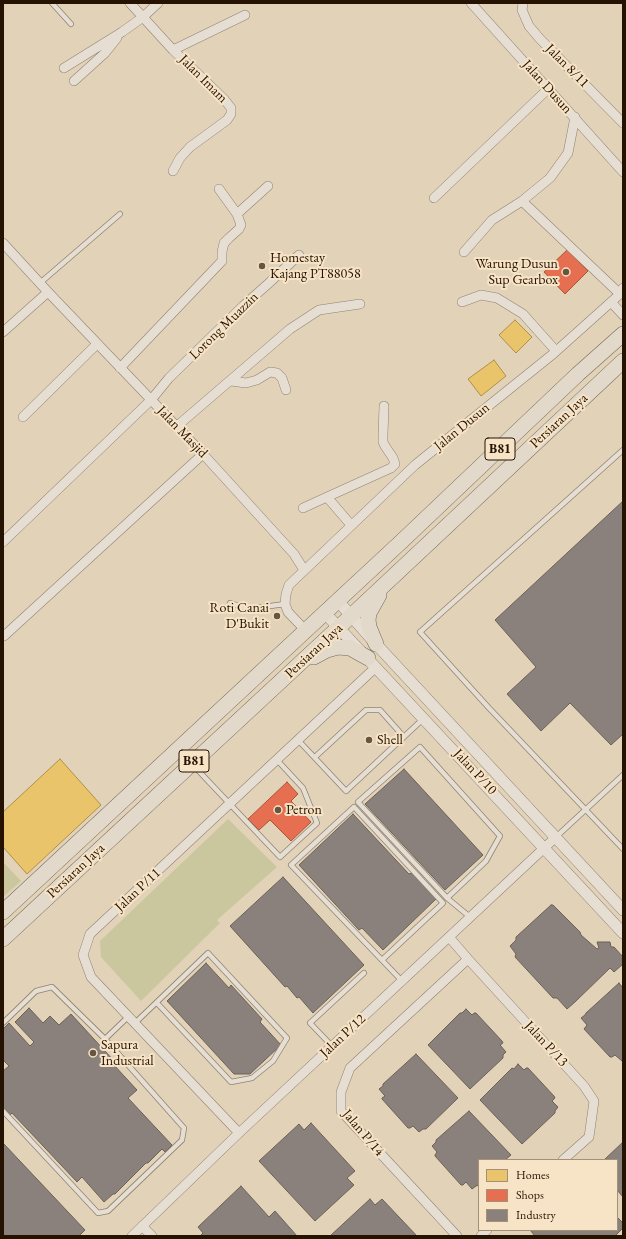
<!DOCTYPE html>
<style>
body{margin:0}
#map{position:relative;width:626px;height:1239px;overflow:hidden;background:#e2d2b8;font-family:"EB Garamond",serif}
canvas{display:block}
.frame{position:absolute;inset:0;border:4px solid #251200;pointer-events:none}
.legend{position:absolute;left:478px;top:1159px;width:140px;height:72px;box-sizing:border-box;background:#f7e4c6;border:1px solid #a39077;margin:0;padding:5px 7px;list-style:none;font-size:12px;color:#251200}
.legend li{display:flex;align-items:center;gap:8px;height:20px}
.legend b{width:20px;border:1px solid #a39077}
</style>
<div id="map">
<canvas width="626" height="1239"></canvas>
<div class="frame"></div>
<ul class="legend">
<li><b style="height:11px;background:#e9c46a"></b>Homes</li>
<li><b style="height:11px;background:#e76f51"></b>Shops</li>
<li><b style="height:11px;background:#8a817c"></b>Industry</li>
</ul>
</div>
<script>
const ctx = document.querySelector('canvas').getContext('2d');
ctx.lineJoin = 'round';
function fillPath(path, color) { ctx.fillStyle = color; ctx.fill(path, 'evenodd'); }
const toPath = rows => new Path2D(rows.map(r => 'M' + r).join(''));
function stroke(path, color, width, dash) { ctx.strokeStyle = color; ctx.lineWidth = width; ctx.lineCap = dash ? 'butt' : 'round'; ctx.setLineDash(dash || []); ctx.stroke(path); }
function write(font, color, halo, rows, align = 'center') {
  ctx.font = font + ' "EB Garamond",serif'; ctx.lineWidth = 4; ctx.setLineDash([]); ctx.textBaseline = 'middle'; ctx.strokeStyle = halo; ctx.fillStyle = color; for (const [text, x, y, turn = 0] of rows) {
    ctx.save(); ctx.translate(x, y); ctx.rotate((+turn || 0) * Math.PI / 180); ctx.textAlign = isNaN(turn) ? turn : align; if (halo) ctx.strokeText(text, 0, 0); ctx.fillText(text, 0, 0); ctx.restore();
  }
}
fillPath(toPath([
 [228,819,277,867,217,920,220,923,141,1001,101,957,100,941],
 [3,862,21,881,3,897]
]), '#cac79f');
const homes = toPath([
 [515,320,532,337,516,353,499,335,515,320],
 [494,360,506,376,481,396,468,379,494,360],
 [60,759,101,805,27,874,3,847,3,812,60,759]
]);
fillPath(homes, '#e9c46a');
stroke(homes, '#ae8f4a', 1);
const shops = toPath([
 [567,250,588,271,565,294,544,272,567,250],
 [287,782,298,794,291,801,311,822,291,841,270,820,259,830,248,819,287,782]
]);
fillPath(shops, '#e76f51');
stroke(shops, '#ad5339', 1);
const industry = toPath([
 [623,501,623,734,611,745,570,703,541,731,507,694,536,667,495,620,623,501],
 [404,769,483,855,445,890,365,804,404,769],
 [353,814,409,874,412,873,436,899,383,950,362,928,359,930,299,865,353,814],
 [283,877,364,965,313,1013,299,997,297,998,287,986,285,987,230,926,283,877],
 [551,905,553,905,580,932,581,935,597,949,599,948,597,942,610,942,611,947,614,947,623,957,622,958,623,964,614,972,610,968,575,1002,567,1009,557,998,553,998,515,957,516,954,510,946,516,940,516,937,551,905],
 [206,963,229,988,231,985,262,1019,260,1022,281,1045,250,1074,234,1074,167,1001,206,963],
 [619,983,623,988,623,1060,622,1061,615,1055,612,1057,610,1057,584,1029,587,1025,581,1018,585,1015,586,1013,619,983],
 [29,1008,43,1023,50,1016,59,1025,71,1014,115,1062,113,1064,137,1090,128,1098,172,1145,165,1152,162,1149,148,1163,146,1163,115,1194,113,1194,104,1202,82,1177,77,1182,12,1113,10,1115,3,1107,3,1071,9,1066,3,1060,3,1029,9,1023,30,1046,34,1042,15,1022,29,1008],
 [466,1009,472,1015,474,1013,476,1013,502,1041,503,1043,500,1045,506,1052,503,1055,503,1058,470,1089,428,1045,460,1013,462,1013,466,1009],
 [416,1054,458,1098,426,1129,423,1129,419,1132,413,1126,410,1128,408,1128,382,1099,382,1098,385,1096,379,1089,383,1086,383,1084,416,1054],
 [518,1064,524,1070,526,1068,528,1068,554,1096,555,1098,552,1101,558,1107,555,1111,555,1113,522,1144,480,1100,512,1068,514,1069,518,1064],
 [469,1111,511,1155,505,1160,479,1160,479,1185,476,1186,472,1189,466,1182,463,1185,461,1185,435,1156,435,1155,437,1152,432,1146,436,1142,436,1140,469,1111],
 [311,1123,355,1171,347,1178,354,1185,315,1221,259,1161,299,1124,304,1130,311,1123],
 [623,1142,623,1197,617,1190,617,1160,604,1160,623,1142],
 [3,1143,85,1230,79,1236,3,1236,3,1143],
 [241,1186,269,1217,275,1211,297,1236,200,1236,203,1233,198,1227,241,1186],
 [370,1199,375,1205,382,1199,417,1236,330,1236,370,1199],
 [617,1217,623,1223,623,1228,615,1236,535,1236,530,1230,617,1230,617,1217]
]);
fillPath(industry, '#8a817c');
stroke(industry, '#6c6057', 1);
const service = toPath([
 [52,3,71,24],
 [40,283,120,214],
 [623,450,420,632,489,708,623,849],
 [230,603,248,609,285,604],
 [298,740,346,791,423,719],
 [315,757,366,710,380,710,404,737],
 [193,765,280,857,317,823,303,788,277,760],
 [556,837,623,775],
 [447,898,486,861,500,836,420,747,358,802,447,898,470,917],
 [382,960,443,903,354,807,291,865,402,981],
 [3,1023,36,991,52,987,105,1039,129,1016],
 [135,1023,208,953,287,1038,273,1061,252,1078,231,1082,157,1003],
 [332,1046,310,1023,364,973],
 [3,1111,98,1213,108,1211,182,1140,184,1128,105,1039]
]);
const minor = toPath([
 [130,3,173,50,224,99,231,108,231,114,227,120,190,147,180,158,173,171],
 [471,3,623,172],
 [523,3,522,10,529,26,540,39,623,123],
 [173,50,245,15],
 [64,68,122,32,143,17,158,3],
 [74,81,105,53,117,38],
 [219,189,237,214],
 [434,198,549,88],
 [522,201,620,294],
 [3,243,48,292,203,454,294,554,304,570],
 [464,252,492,220,522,201,550,178,568,153,575,117],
 [462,302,481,295,497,298,523,314,556,351],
 [611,302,623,315],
 [3,332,48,292],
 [120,368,222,261,222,252,224,243,229,238,239,229,241,225,237,214,268,186],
 [231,381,246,383,257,380,270,372,277,373,282,378,286,390],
 [23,417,97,344],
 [176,427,290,329,319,310,360,304],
 [303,508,327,497],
 [351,525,327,497,391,468,395,464,393,458,385,446,383,442,383,435,384,406],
 [3,542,151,400,169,378,243,306,269,283,299,255],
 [306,631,288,612,285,604,286,594,289,585,415,465,553,354,620,294,623,288],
 [4,636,203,454],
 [449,937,468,959,584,1086,594,1101,589,1137,563,1160],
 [239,1133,91,977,83,955,90,934,376,667],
 [142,1226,152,1236],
 [132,1236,239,1133,556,837],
 [457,1236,341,1111,341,1092,350,1068,468,959],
 [481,1236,487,1230]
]);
const tertiary = toPath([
 [338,601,376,644,623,910],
 [325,613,623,933]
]);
const primary = toPath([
 [376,644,369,627,368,620,369,613,379,595],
 [314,657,327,650,338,647,350,648,368,658],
 [3,912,402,541,578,374,623,334],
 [3,939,351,616,623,361]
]);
stroke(service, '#8e8372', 6);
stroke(minor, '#8e8372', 10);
stroke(tertiary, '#8e8372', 12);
stroke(primary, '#736859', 16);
stroke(service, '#e6ded2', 4.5);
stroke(minor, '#e6ded2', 9);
stroke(tertiary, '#e6ded2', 11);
stroke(primary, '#e2d9ca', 15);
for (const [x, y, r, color] of [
 [262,266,4,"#675540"],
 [566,272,4,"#675540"],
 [277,616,4,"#675540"],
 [369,740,4,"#675540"],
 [278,810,4,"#675540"],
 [93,1053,4,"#675540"]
]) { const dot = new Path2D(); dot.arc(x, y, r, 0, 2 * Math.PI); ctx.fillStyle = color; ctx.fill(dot); stroke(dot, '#f7e4c6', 1.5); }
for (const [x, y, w] of [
 [500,449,30],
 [194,761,30]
]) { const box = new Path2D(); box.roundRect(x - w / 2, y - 11, w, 22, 3); ctx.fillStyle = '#f7e4c6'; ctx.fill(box); stroke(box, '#251200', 1); }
write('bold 13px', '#251200', null, [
 ["B81",500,449],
 ["B81",194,761]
]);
write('14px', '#251200', '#f7e4c6', [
 ["Jalan 8/11",567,66,45],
 ["Jalan Imam",203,79,45],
 ["Jalan Dusun",547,87,48],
 ["Lorong Muazzin",224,326,-44],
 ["Persiaran Jaya",559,421,-43],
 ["Jalan Dusun",462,427,-39],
 ["Jalan Masjid",182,432,46],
 ["Persiaran Jaya",314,651,-43],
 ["Jalan P/10",475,772,47],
 ["Persiaran Jaya",76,871,-43],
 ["Jalan P/11",138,890,-43],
 ["Jalan P/12",343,1036,-43],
 ["Jalan P/13",546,1044,47],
 ["Jalan P/14",363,1133,50]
]);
write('14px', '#251200', '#f7e4c6', [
 ["Homestay",270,258],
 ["Kajang PT88058",270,274],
 ["Warung Dusun",558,264,"right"],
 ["Sup Gearbox",558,280,"right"],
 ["Roti Canai",269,608,"right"],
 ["D'Bukit",269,624,"right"],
 ["Shell",377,740],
 ["Petron",286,810],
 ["Sapura",101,1045],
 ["Industrial",101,1061]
], 'left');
</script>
